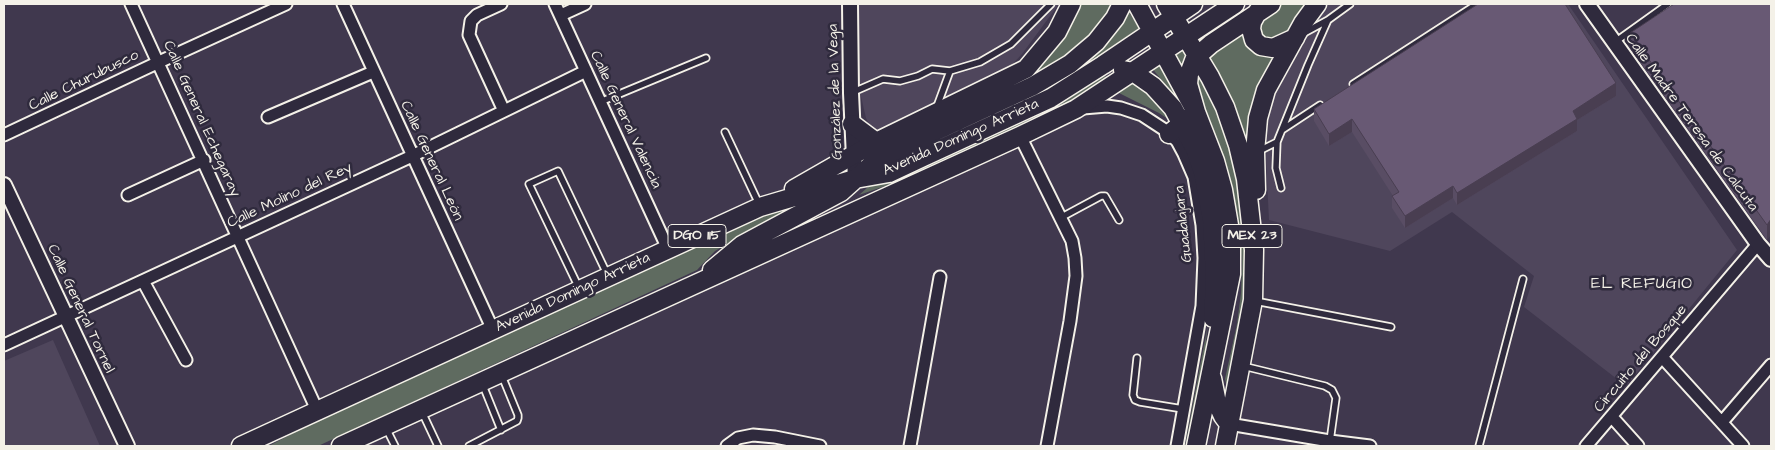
<!DOCTYPE html>
<meta charset="utf-8">
<style>
body{margin:0}
#map{position:relative;width:1775px;height:450px;overflow:hidden;background:#40384e;font-family:"Architects Daughter",sans-serif}
canvas{display:block}
.frame{position:absolute;inset:0;border:5px solid #f4f1e8;pointer-events:none}
</style>
<div id="map">
<canvas width="1775" height="450"></canvas>
<div class="frame"></div>
</div>
<script>
const ctx = document.querySelector('canvas').getContext('2d');
ctx.lineJoin = 'round';
function fillPath(path, color) { ctx.fillStyle = color; ctx.fill(path, 'evenodd'); }
const toPath = rows => new Path2D(rows.map(r => 'M' + r).join(''));
function stroke(path, color, width, dash) { ctx.strokeStyle = color; ctx.lineWidth = width; ctx.lineCap = dash ? 'butt' : 'round'; ctx.setLineDash(dash || []); ctx.stroke(path); }
function write(font, color, halo, rows, align = 'center') {
  ctx.font = font + ' "Architects Daughter",sans-serif'; ctx.lineWidth = 5; ctx.setLineDash([]); ctx.textBaseline = 'middle'; ctx.strokeStyle = halo; ctx.fillStyle = color; for (const [text, x, y, turn = 0] of rows) {
    ctx.save(); ctx.translate(x, y); ctx.rotate((+turn || 0) * Math.PI / 180); ctx.textAlign = isNaN(turn) ? turn : align; if (halo) ctx.strokeText(text, 0, 0); ctx.fillText(text, 0, 0); ctx.restore();
  }
}
fillPath(toPath([
 [859,4,1059,4,1022,54,1003,74,901,122,873,132,866,118,860,92],
 [1328,4,1568,4,1737,250,1626,386,1524,307,1534,276,1452,212,1390,251,1269,220,1266,160,1267,105,1317,15],
 [53,340,100,446,4,446,4,361]
]), '#4f465c');
fillPath(toPath([
 [1077,4,1114,4,1093,33,1066,59,1037,77,893,143,989,95],
 [1283,4,1306,4,1296,16,1283,40,1262,41,1256,21,1260,17],
 [1127,9,1139,28,1065,80,923,146,1047,86],
 [1243,28,1257,53,1266,56,1274,56,1261,81,1251,108,1248,145,1229,99,1210,61,1211,54],
 [1186,48,1189,51,1181,68,1174,56],
 [1161,58,1186,110,1151,67],
 [1198,68,1216,104,1230,144,1245,217,1247,280,1240,330,1229,395,1225,379,1237,324,1241,293,1242,264,1240,234,1234,194,1224,158,1210,120,1196,91],
 [1104,76,1107,77,1068,102,1044,114,927,168,888,185,859,195,868,187,926,166,1043,113,1067,100],
 [1134,78,1177,118,1171,121,1159,113,1115,91],
 [814,202,733,240,715,251,697,270,318,446,269,446,338,409,761,215],
 [1208,324,1206,340,1207,365,1190,446,1185,446]
]), '#5f6b60');
const service = toPath([
 [1304,33,1328,20],
 [1615,42,1668,4],
 [1353,84,1477,4],
 [851,93,883,79,900,81,918,76,932,69,950,71,980,62,1011,44,1051,4],
 [600,102,706,58],
 [936,109,950,71],
 [1282,130,1320,105],
 [725,132,759,204],
 [1259,151,1277,142],
 [1281,188,1276,168,1277,142,1308,65,1328,20,1350,4],
 [1062,217,1101,196,1105,196,1119,220],
 [579,288,529,184,558,171,608,276],
 [1255,301,1391,327],
 [1137,358,1133,395,1135,400,1140,402,1183,409],
 [1243,366,1325,386,1332,390,1336,398,1330,441],
 [482,383,501,430],
 [422,412,438,446],
 [386,428,395,446],
 [469,446,517,421,518,418,518,415,502,376],
 [1479,446,1523,279]
]);
const minor = toPath([
 [131,4,317,410],
 [343,4,493,330],
 [501,4,477,15,471,21,469,35,504,111],
 [555,4,668,249],
 [561,15,585,4],
 [1083,108,1107,106,1121,108,1142,115,1168,132,1177,141,1184,154,1194,177,1202,225,1204,258,1202,306,1177,446],
 [268,117,373,72],
 [4,135,159,62,286,4],
 [1020,136,1072,241,1075,258,1076,276,1070,321,1047,446],
 [128,195,204,160],
 [143,281,186,360],
 [4,345,412,156,586,71],
 [1662,357,1743,446],
 [1612,417,1638,446],
 [1722,422,1771,365],
 [1229,424,1330,441,1370,446],
 [727,446,738,438,753,435,775,437,820,446],
 [910,446,940,277],
 [1586,446,1758,244]
]);
const tertiary = toPath([
 [850,4,851,93,855,179],
 [1587,4,1758,244,1771,259],
 [4,185,127,446]
]);
const primary = toPath([
 [1137,4,1196,112,1215,161,1223,190,1229,225,1231,247,1231,274,1196,446],
 [1166,4,1210,77,1225,107,1238,145,1246,179,1254,250,1253,300,1225,446],
 [1258,11,1252,22,1251,29,1254,40,1261,46,1273,48,1295,38],
 [1123,70,1133,72,1153,86,1173,108,1195,149,1203,172,1212,220,1215,280,1213,318],
 [852,124,876,142,884,146],
 [1169,134,1196,112,1188,84,1189,74,1195,58,1211,44,1271,4],
 [794,189,876,142,1026,69,1057,32,1071,4],
 [1256,190,1255,152,1258,118,1266,90,1303,23,1317,4],
 [712,270,742,245,841,192,870,166,910,143,1033,86,1070,64,1096,42,1115,18,1122,4],
 [1212,378,1217,403,1223,416,1229,424],
 [241,446,760,207,855,179,889,173,923,157,1051,98,1103,65,1193,4],
 [341,446,1020,136,1076,109,1235,4]
]);
stroke(service, '#f4f1e8', 9);
stroke(minor, '#f4f1e8', 15);
stroke(tertiary, '#f4f1e8', 18);
stroke(primary, '#f4f1e8', 21);
stroke(service, '#2f2a3d', 5.5);
stroke(minor, '#2f2a3d', 11);
stroke(tertiary, '#2f2a3d', 14);
stroke(primary, '#2f2a3d', 18);
fillPath(toPath([
 [1771,4,1767,240,1630,48,1630,33],
 [1616,96,1577,120,1577,131,1457,205,1453,198,1405,228,1392,208,1392,196,1393,196,1352,132,1329,146,1314,121,1314,109]
]), '#594d64');
fillPath(toPath([
 [1616,83,1616,96,1577,120,1577,131,1457,205,1457,193,1573,111],
 [1352,119,1352,132,1329,146,1329,134],
 [1453,186,1453,198,1405,228,1405,216],
 [1771,219,1771,235,1767,240,1767,225]
]), '#493e51');
const building = toPath([
 [1478,4,1565,4,1616,83,1573,111,1577,119,1457,193,1453,186,1405,216,1392,196,1399,192,1352,119,1329,134,1314,109,1478,4],
 [1674,4,1771,4,1771,219,1767,225,1630,33,1674,4]
]);
fillPath(building, '#685974');
stroke(building, '#493e51', 1);
for (const [x, y, w] of [
 [697,236,58],
 [1252,236,60]
]) { const box = new Path2D(); box.roundRect(x - w / 2, y - 11.5, w, 23, 4); ctx.fillStyle = '#2f2a3d'; ctx.fill(box); stroke(box, '#f4f1e8', 1); }
write('bold 14px', '#f4f1e8', null, [
 ["DGO 115",697,236],
 ["MEX 23",1252,236]
]);
write('15px', '#f4f1e8', '#2f2a3d', [
 ["Calle Churubusco",84,81,-26],
 ["González de la Vega",836,92,-92],
 ["Calle General Echegaray",201,119,66],
 ["Calle General Valencia",625,120,65],
 ["Calle Madre Teresa de Calcuta",1691,123,54],
 ["Avenida Domingo Arrieta",961,138,-24],
 ["Calle General León",431,161,65],
 ["Calle Molino del Rey",290,196,-25],
 ["Guadalajara",1184,224,-96],
 ["Avenida Domingo Arrieta",573,293,-25],
 ["Calle General Tornel",80,309,65],
 ["Circuito del Bosque",1641,359,-50]
]);
ctx.letterSpacing = '1px';
write('16px', '#f4f1e8', '#2f2a3d', [
 ["EL REFUGIO",1642,285]
]);
ctx.letterSpacing = '0px';
</script>
